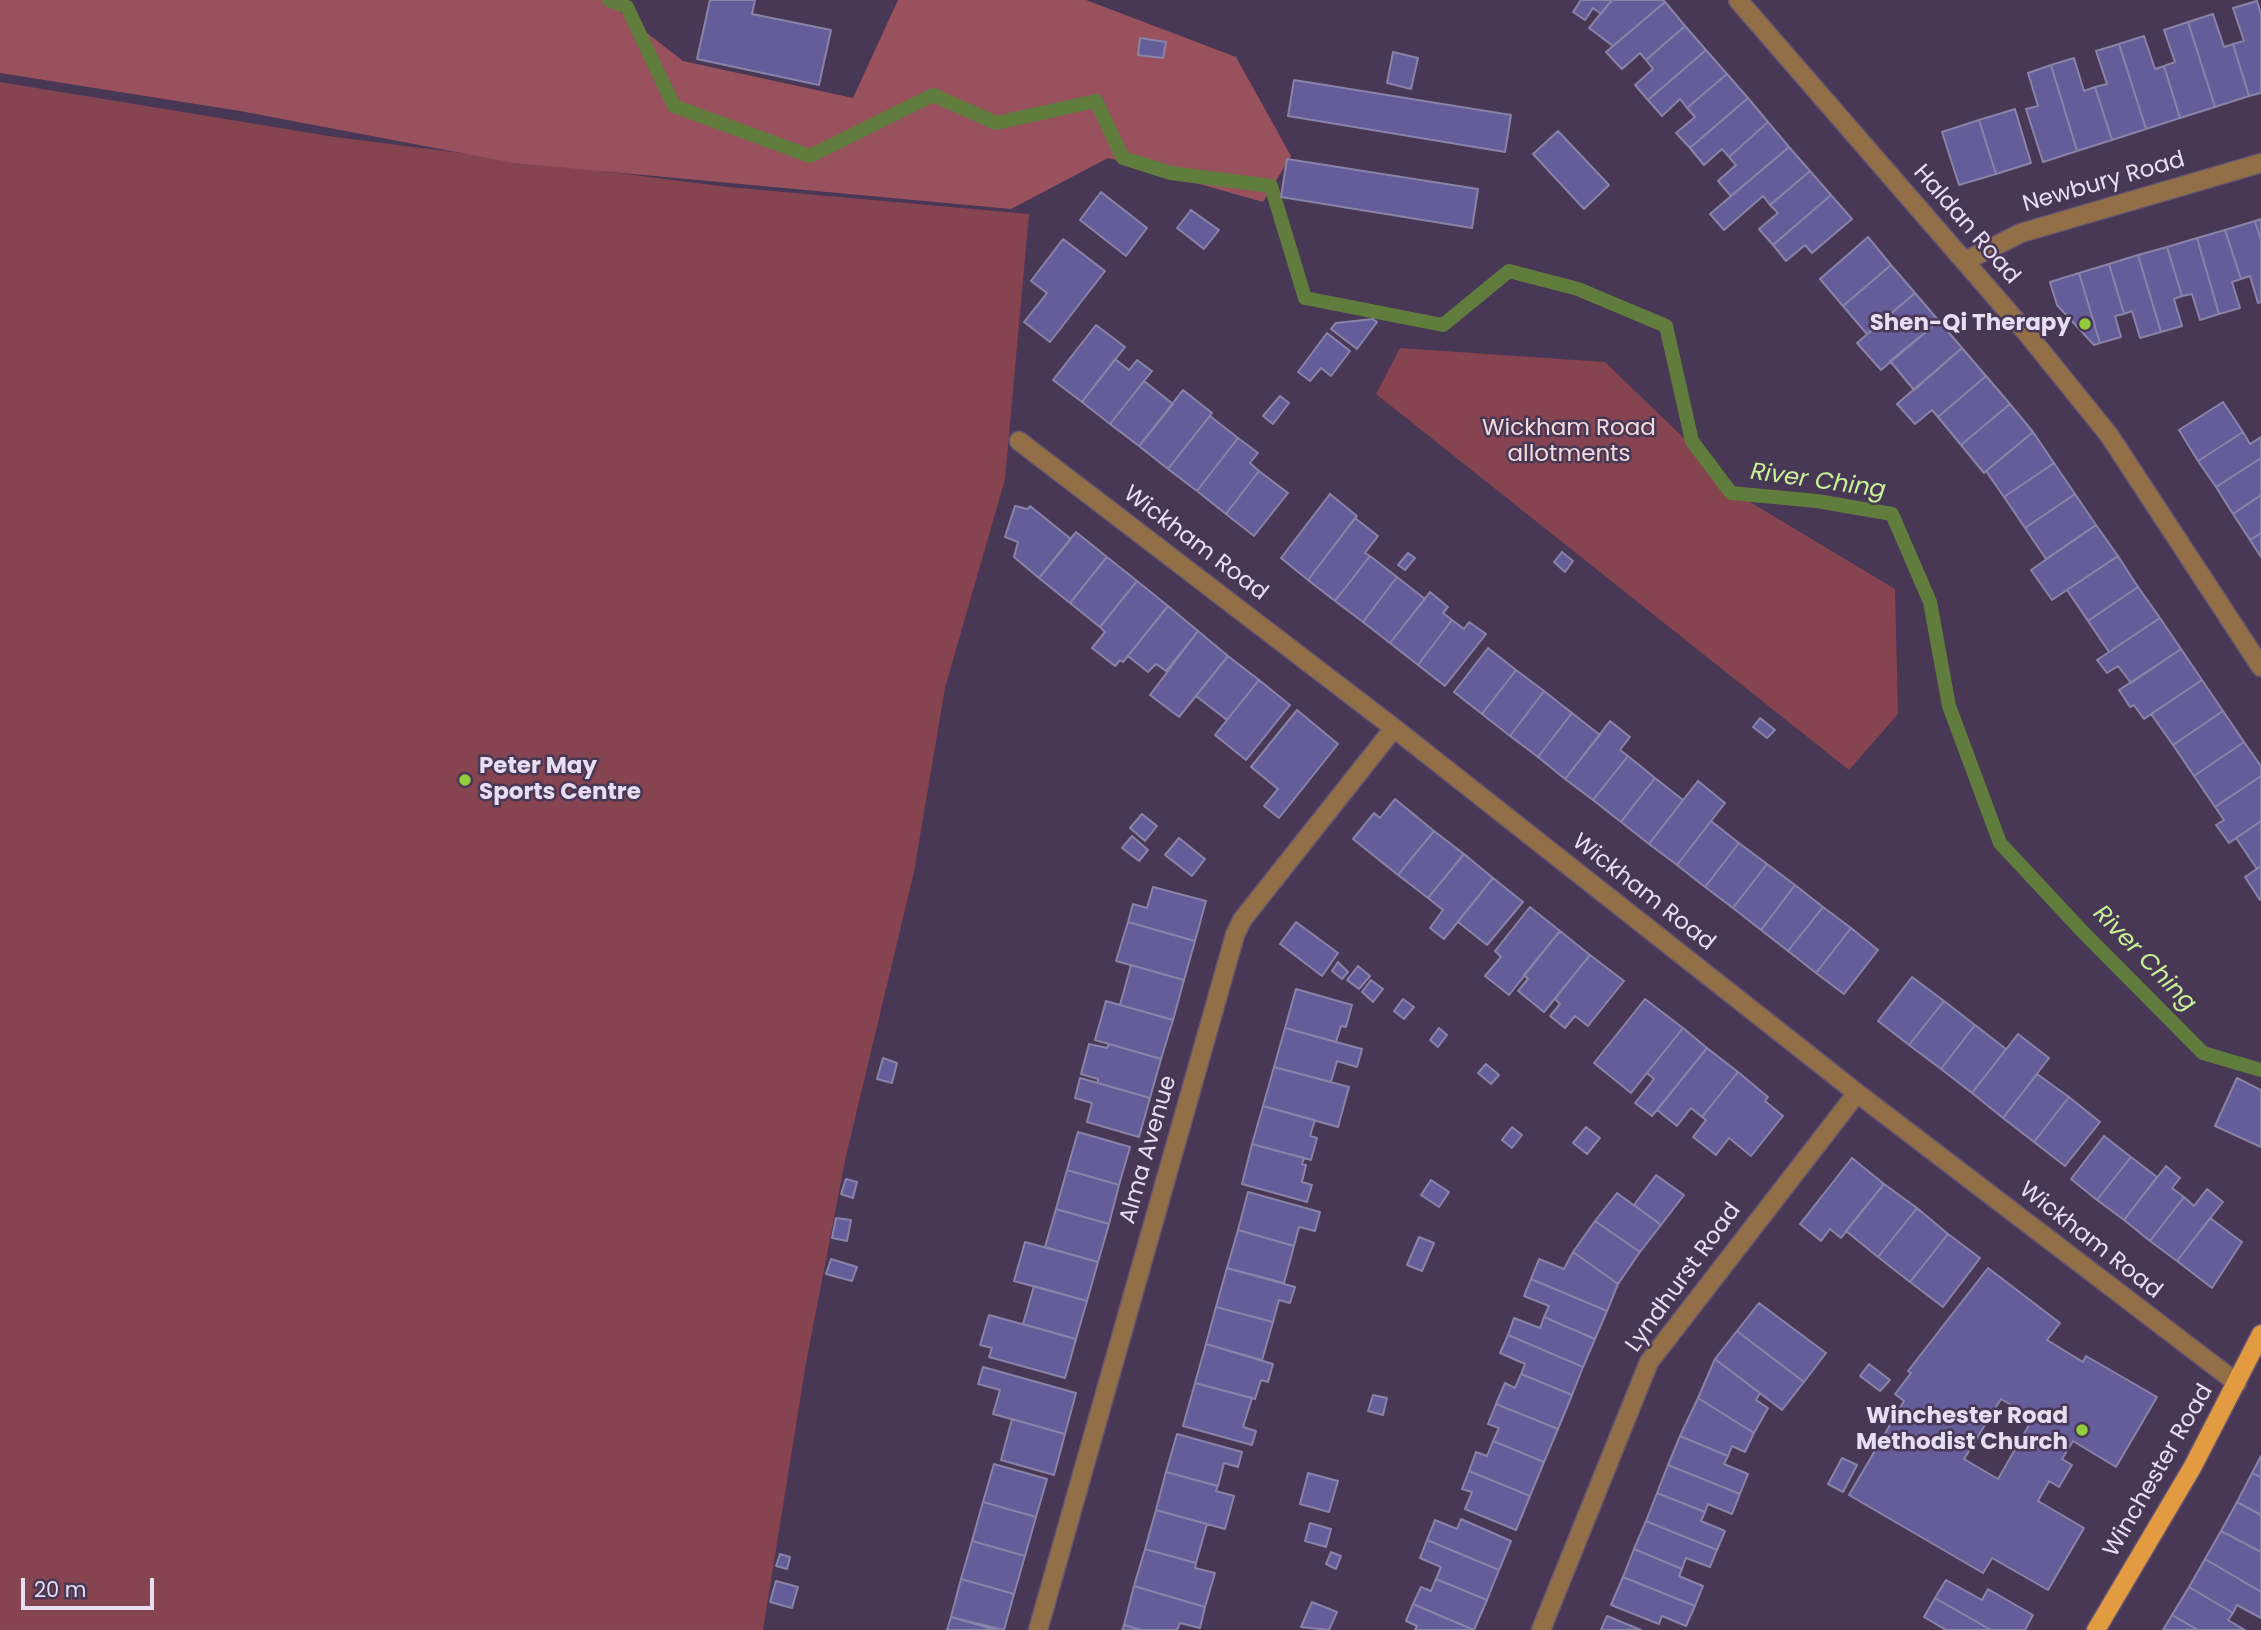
<!DOCTYPE html>
<style>
body{margin:0}
#map{position:relative;width:2261px;height:1630px;overflow:hidden;background:#483755;font-family:Poppins,sans-serif}
canvas{display:block}
.scale{position:absolute;left:21px;top:1578px;width:133px;height:32px;box-sizing:border-box;border:4px solid #e8def1;border-top:0;padding-left:9px;font-size:21px;line-height:24px;white-space:nowrap;color:#e8def1;-webkit-text-stroke:5px #483755;paint-order:stroke}
</style>
<div id="map">
<canvas width="2261" height="1630"></canvas>
<div class="scale">20 m</div>
</div>
<script>
const ctx = document.querySelector('canvas').getContext('2d');
ctx.lineJoin = 'round';
function fillPath(path, color) { ctx.fillStyle = color; ctx.fill(path, 'evenodd'); }
const toPath = rows => new Path2D(rows.map(r => 'M' + r).join(''));
function stroke(path, color, width, dash) { ctx.strokeStyle = color; ctx.lineWidth = width; ctx.lineCap = dash ? 'butt' : 'round'; ctx.setLineDash(dash || []); ctx.stroke(path); }
function write(font, color, halo, rows, align = 'center') {
  ctx.font = font + ' Poppins,sans-serif'; ctx.lineWidth = 5; ctx.setLineDash([]); ctx.textBaseline = 'middle'; ctx.strokeStyle = halo; ctx.fillStyle = color; for (const [text, x, y, turn = 0] of rows) {
    ctx.save(); ctx.translate(x, y); ctx.rotate((+turn || 0) * Math.PI / 180); ctx.textAlign = isNaN(turn) ? turn : align; if (halo) ctx.strokeText(text, 0, 0); ctx.fillText(text, 0, 0); ctx.restore();
  }
}
fillPath(toPath([
 [0,82,335,137,728,187,1029,214,1005,479,945,688,914,872,846,1156,806,1363,763,1630,0,1630],
 [1400,348,1605,362,1750,502,1895,589,1898,714,1849,770,1376,394]
]), '#854450');
fillPath(toPath([
 [0,0,605,0,683,61,853,98,898,0,1086,0,1236,57,1291,156,1263,202,1108,158,1011,209,514,163,240,111,0,73]
]), '#99515e');
stroke(toPath([
 [609,0,627,7,674,106,810,156,933,95,996,123,1096,101,1123,158,1171,173,1271,186,1305,298,1443,325,1509,271,1578,289,1666,326,1692,441,1731,493,1817,501,1892,514,1930,602,1949,706,2000,843,2082,931,2203,1053,2261,1070]
]), '#607d3d', 14);
const building = toPath([
 [710,0,755,0,752,14,831,30,819,85,697,59,710,0],
 [1581,0,1612,0,1601,14,1593,8,1585,20,1573,12,1581,0],
 [1612,0,1663,0,1665,2,1613,46,1589,28,1612,0],
 [2257,1,2261,14,2261,93,2249,96,2233,44,2244,41,2233,8,2257,1],
 [1665,2,1685,26,1646,60,1640,53,1622,69,1606,52,1665,2],
 [2213,14,2224,47,2233,44,2249,96,2215,107,2188,22,2213,14],
 [2188,22,2215,107,2180,118,2164,66,2175,62,2164,30,2188,22],
 [1685,26,1706,50,1648,100,1635,85,1653,69,1646,60,1685,26],
 [2144,36,2155,69,2164,66,2180,118,2146,129,2119,44,2144,36],
 [1140,38,1166,42,1163,58,1138,55,1140,38],
 [2119,44,2146,129,2112,140,2095,87,2107,84,2096,51,2119,44],
 [1706,50,1727,74,1687,108,1680,99,1662,116,1648,100,1706,50],
 [1393,52,1418,58,1411,89,1387,83,1393,52],
 [2074,58,2084,91,2095,87,2112,140,2077,151,2051,65,2074,58],
 [2051,65,2077,151,2043,162,2026,109,2038,106,2028,73,2051,65],
 [1727,74,1748,98,1690,148,1676,133,1695,117,1687,108,1727,74],
 [1294,80,1511,115,1505,152,1288,116,1294,80],
 [1748,98,1768,122,1729,157,1722,149,1704,165,1690,148,1748,98],
 [2015,109,2031,163,1996,174,1979,120,2015,109],
 [1979,120,1996,174,1959,185,1942,132,1979,120],
 [1768,122,1789,147,1731,196,1718,181,1736,165,1729,157,1768,122],
 [1558,131,1609,185,1584,209,1533,154,1558,131],
 [1789,147,1810,171,1770,205,1763,196,1724,230,1710,214,1789,147],
 [1287,159,1478,189,1472,228,1281,197,1287,159],
 [1810,171,1831,195,1773,245,1759,229,1778,213,1770,205,1810,171],
 [1101,192,1147,228,1126,256,1080,220,1101,192],
 [1831,195,1852,219,1812,253,1805,245,1786,261,1773,245,1831,195],
 [1191,210,1219,230,1204,249,1177,228,1191,210],
 [2261,219,2261,241,2255,221,2261,219],
 [2255,221,2261,241,2261,302,2258,303,2250,276,2241,279,2225,230,2255,221],
 [2225,230,2241,279,2232,282,2240,308,2219,314,2197,238,2225,230],
 [1868,237,1891,265,1843,306,1820,279,1868,237],
 [2197,238,2219,314,2200,320,2192,294,2182,296,2167,247,2197,238],
 [1063,239,1105,271,1050,342,1024,322,1047,293,1031,281,1063,239],
 [2167,247,2182,296,2174,299,2182,326,2161,332,2138,255,2167,247],
 [2138,255,2161,332,2140,338,2132,311,2124,314,2109,264,2138,255],
 [2109,264,2124,314,2115,316,2121,337,2100,343,2079,273,2109,264],
 [1891,265,1915,293,1867,334,1843,306,1891,265],
 [2079,273,2100,343,2094,345,2057,305,2050,282,2079,273],
 [1915,293,1939,321,1881,370,1857,343,1915,293],
 [1373,319,1377,322,1357,349,1331,329,1336,323,1373,319],
 [1939,321,1962,348,1914,390,1890,361,1939,321],
 [1096,325,1125,347,1082,402,1053,380,1096,325],
 [1327,333,1350,351,1331,376,1321,368,1310,381,1298,372,1327,333],
 [1962,348,1986,376,1938,417,1932,410,1915,424,1897,404,1962,348],
 [1115,359,1129,370,1137,360,1152,371,1110,424,1082,402,1115,359],
 [1986,376,2010,404,1961,445,1938,417,1986,376],
 [1144,381,1173,404,1139,446,1110,424,1144,381],
 [1183,390,1212,413,1168,469,1139,446,1183,390],
 [1280,396,1289,403,1273,424,1263,416,1280,396],
 [2223,402,2243,432,2198,461,2179,430,2223,402],
 [2010,404,2033,432,1984,473,1961,445,2010,404],
 [1210,416,1238,438,1197,491,1168,469,1210,416],
 [2033,432,2054,463,2004,497,1986,471,2033,432],
 [2243,432,2250,444,2261,437,2261,458,2216,487,2198,461,2243,432],
 [1238,438,1258,453,1250,463,1259,471,1226,514,1197,491,1238,438],
 [2261,458,2261,495,2233,514,2216,487,2261,458],
 [2054,463,2075,494,2025,528,2004,497,2054,463],
 [1259,471,1288,493,1254,536,1226,514,1259,471],
 [1330,494,1357,516,1308,580,1281,558,1330,494],
 [2075,494,2096,525,2046,559,2025,528,2075,494],
 [2261,495,2261,533,2250,540,2233,514,2261,495],
 [1015,506,1028,509,1030,506,1071,539,1039,578,1014,557,1018,542,1005,537,1015,506],
 [1355,518,1378,536,1365,553,1370,556,1335,601,1308,580,1355,518],
 [2096,525,2118,556,2052,600,2031,570,2096,525],
 [1076,532,1107,557,1070,603,1039,578,1076,532],
 [2261,533,2261,557,2250,540,2261,533],
 [1562,552,1573,561,1565,572,1554,562,1562,552],
 [1408,553,1415,558,1405,570,1398,565,1408,553],
 [1370,556,1397,577,1363,622,1335,601,1370,556],
 [2118,556,2138,587,2088,621,2067,590,2118,556],
 [1107,557,1137,581,1100,627,1070,603,1107,557],
 [1397,577,1425,599,1390,643,1363,622,1397,577],
 [1137,581,1168,606,1123,662,1120,660,1115,666,1092,648,1105,632,1100,627,1137,581],
 [2138,587,2160,618,2109,652,2088,621,2138,587],
 [1430,592,1448,607,1443,613,1452,620,1418,665,1390,643,1430,592],
 [1168,606,1198,631,1166,671,1156,664,1148,672,1128,656,1168,606],
 [2160,618,2181,649,2131,683,2118,666,2107,673,2097,660,2160,618],
 [1452,620,1464,629,1469,622,1486,634,1445,686,1418,665,1452,620],
 [1198,631,1228,656,1179,717,1150,695,1198,631],
 [1488,648,1516,670,1482,714,1454,692,1488,648],
 [2181,649,2202,680,2144,719,2134,705,2130,707,2119,690,2181,649],
 [1228,656,1259,680,1227,720,1196,696,1228,656],
 [1516,670,1544,691,1510,736,1482,714,1516,670],
 [1259,680,1290,705,1246,760,1215,735,1259,680],
 [2202,680,2223,711,2173,745,2151,714,2202,680],
 [1544,691,1572,713,1538,757,1510,736,1544,691],
 [1297,710,1338,744,1279,818,1264,806,1278,789,1251,767,1297,710],
 [2223,711,2244,742,2194,776,2173,745,2223,711],
 [1572,713,1600,735,1565,779,1538,757,1572,713],
 [1760,718,1775,730,1767,738,1753,727,1760,718],
 [1610,721,1630,737,1620,750,1628,756,1593,800,1565,779,1610,721],
 [2244,742,2261,766,2261,776,2215,807,2194,776,2244,742],
 [1628,756,1655,778,1621,822,1593,800,1628,756],
 [2261,776,2261,821,2229,843,2216,825,2224,820,2215,807,2261,776],
 [1655,778,1683,800,1649,844,1621,822,1655,778],
 [1698,781,1725,803,1677,865,1649,844,1698,781],
 [1395,799,1434,831,1398,875,1353,839,1374,813,1380,818,1395,799],
 [1142,814,1157,826,1145,841,1130,828,1142,814],
 [1711,821,1739,843,1705,887,1677,865,1711,821],
 [2261,821,2261,866,2257,869,2236,838,2261,821],
 [1434,831,1464,854,1428,898,1398,875,1434,831],
 [1132,836,1148,850,1139,861,1122,848,1132,836],
 [1179,838,1205,859,1192,876,1165,855,1179,838],
 [1739,843,1767,864,1733,908,1705,887,1739,843],
 [1464,854,1493,878,1444,939,1430,928,1443,910,1428,898,1464,854],
 [1767,864,1795,885,1761,930,1733,908,1767,864],
 [2261,866,2261,899,2260,900,2245,877,2261,866],
 [1493,878,1523,902,1487,945,1458,922,1493,878],
 [1795,885,1823,907,1788,951,1761,930,1795,885],
 [1153,887,1206,901,1195,941,1128,922,1133,904,1147,908,1153,887],
 [1530,907,1560,931,1509,995,1485,976,1501,957,1495,951,1530,907],
 [1823,907,1851,928,1816,973,1788,951,1823,907],
 [1128,922,1195,941,1184,980,1116,961,1128,922],
 [1296,922,1338,953,1322,976,1280,944,1296,922],
 [1851,928,1878,950,1844,994,1816,973,1851,928],
 [1560,931,1590,955,1544,1012,1518,991,1528,979,1524,975,1560,931],
 [1590,955,1624,981,1588,1026,1575,1016,1565,1028,1550,1016,1560,1004,1555,999,1590,955],
 [1338,962,1348,972,1342,979,1332,971,1338,962],
 [1131,965,1184,980,1173,1020,1120,1005,1131,965],
 [1358,966,1370,976,1359,989,1347,980,1358,966],
 [1912,977,1944,1001,1909,1045,1878,1021,1912,977],
 [1371,980,1383,989,1373,1002,1362,992,1371,980],
 [1296,989,1352,1005,1346,1027,1341,1026,1336,1042,1285,1028,1296,989],
 [1403,999,1414,1007,1404,1019,1394,1011,1403,999],
 [1645,999,1683,1028,1631,1093,1594,1063,1645,999],
 [1106,1001,1173,1020,1161,1059,1095,1040,1106,1001],
 [1944,1001,1975,1025,1941,1069,1909,1045,1944,1001],
 [1975,1025,2006,1049,1972,1093,1941,1069,1975,1025],
 [1285,1028,1362,1049,1357,1067,1337,1061,1331,1082,1274,1067,1285,1028],
 [1439,1028,1447,1035,1438,1047,1430,1040,1439,1028],
 [1683,1028,1707,1048,1652,1116,1635,1103,1654,1079,1647,1073,1683,1028],
 [2018,1034,2049,1058,2003,1118,1972,1093,2018,1034],
 [1089,1044,1107,1048,1109,1044,1161,1059,1150,1098,1098,1083,1098,1079,1081,1074,1089,1044],
 [1707,1048,1738,1072,1702,1117,1691,1108,1677,1126,1657,1110,1707,1048],
 [883,1058,897,1063,892,1083,877,1079,883,1058],
 [1486,1064,1499,1075,1491,1084,1478,1073,1486,1064],
 [1274,1067,1349,1087,1338,1127,1263,1106,1274,1067],
 [1738,1072,1768,1097,1765,1101,1783,1116,1751,1156,1729,1138,1716,1155,1693,1137,1706,1120,1702,1117,1738,1072],
 [2037,1074,2069,1097,2034,1142,2003,1118,2037,1074],
 [1080,1078,1150,1098,1139,1137,1087,1122,1092,1103,1075,1098,1080,1078],
 [2237,1078,2261,1090,2261,1147,2215,1126,2237,1078],
 [2069,1097,2100,1122,2065,1166,2034,1142,2069,1097],
 [1263,1106,1315,1120,1310,1136,1317,1138,1311,1160,1252,1144,1263,1106],
 [1512,1127,1522,1135,1512,1148,1502,1140,1512,1127],
 [1586,1127,1600,1138,1587,1154,1573,1143,1586,1127],
 [1078,1132,1130,1147,1119,1185,1067,1170,1078,1132],
 [2104,1136,2131,1157,2097,1200,2071,1179,2104,1136],
 [1252,1144,1304,1158,1302,1164,1306,1165,1302,1182,1312,1185,1307,1202,1242,1184,1252,1144],
 [2131,1157,2157,1177,2124,1220,2097,1200,2131,1157],
 [1852,1158,1884,1184,1841,1238,1830,1229,1821,1241,1800,1224,1852,1158],
 [2166,1166,2180,1178,2172,1188,2184,1197,2150,1241,2124,1220,2166,1166],
 [1067,1170,1119,1185,1109,1224,1056,1209,1067,1170],
 [1656,1175,1684,1195,1661,1225,1634,1205,1656,1175],
 [846,1179,857,1182,853,1198,841,1194,846,1179],
 [1431,1180,1449,1192,1439,1207,1421,1195,1431,1180],
 [1884,1184,1917,1208,1878,1257,1846,1231,1884,1184],
 [2207,1189,2223,1202,2177,1261,2150,1241,2184,1197,2194,1206,2207,1189],
 [1248,1192,1320,1212,1315,1231,1299,1227,1294,1246,1238,1230,1248,1192],
 [1617,1193,1661,1225,1640,1252,1595,1221,1617,1193],
 [1917,1208,1948,1234,1910,1282,1878,1257,1917,1208],
 [1056,1209,1109,1224,1098,1262,1045,1247,1056,1209],
 [836,1218,851,1220,847,1241,832,1238,836,1218],
 [2210,1218,2242,1242,2212,1288,2177,1261,2210,1218],
 [1595,1221,1640,1252,1618,1284,1573,1252,1595,1221],
 [1238,1230,1294,1246,1284,1283,1227,1268,1238,1230],
 [1948,1234,1980,1258,1943,1307,1910,1282,1948,1234],
 [1419,1237,1434,1243,1422,1271,1407,1265,1419,1237],
 [1025,1242,1098,1262,1087,1301,1014,1281,1025,1242],
 [1573,1252,1618,1284,1607,1311,1531,1279,1539,1259,1564,1269,1573,1252],
 [831,1259,857,1267,852,1281,826,1274,831,1259],
 [1227,1268,1295,1287,1290,1303,1279,1300,1273,1322,1216,1307,1227,1268],
 [1988,1268,2060,1323,2047,1340,2083,1362,2086,1356,2157,1397,2116,1467,2073,1441,2062,1459,2072,1465,2059,1487,2049,1481,2038,1501,2084,1528,2048,1590,1992,1558,1983,1573,1849,1495,1904,1401,1895,1394,1911,1373,1908,1371,1988,1268],
 [2001,1399,2033,1418,1998,1479,1964,1459,2001,1399],
 [1531,1279,1607,1311,1595,1339,1544,1317,1549,1306,1524,1296,1531,1279],
 [1034,1286,1087,1301,1076,1339,1023,1324,1034,1286],
 [1759,1303,1826,1353,1804,1382,1737,1331,1759,1303],
 [1216,1307,1273,1322,1262,1360,1206,1344,1216,1307],
 [989,1315,1076,1339,1065,1378,989,1357,992,1348,980,1345,989,1315],
 [1544,1317,1595,1339,1583,1367,1508,1335,1514,1318,1540,1328,1544,1317],
 [1737,1331,1804,1382,1782,1410,1715,1359,1737,1331],
 [1508,1335,1583,1367,1572,1395,1521,1374,1525,1364,1500,1353,1508,1335],
 [1206,1344,1273,1364,1268,1382,1261,1380,1255,1399,1195,1383,1206,1344],
 [1715,1359,1760,1393,1756,1400,1768,1408,1754,1433,1698,1398,1715,1359],
 [1869,1364,1890,1380,1880,1391,1860,1376,1869,1364],
 [983,1367,1076,1393,1065,1434,993,1414,1000,1390,978,1384,983,1367],
 [1521,1374,1572,1395,1558,1429,1496,1404,1505,1383,1515,1388,1521,1374],
 [1195,1383,1252,1398,1243,1427,1256,1431,1252,1445,1183,1426,1195,1383],
 [1373,1395,1387,1398,1383,1415,1368,1411,1373,1395],
 [1698,1398,1754,1433,1745,1452,1732,1446,1728,1456,1680,1436,1698,1398],
 [1496,1404,1558,1429,1544,1462,1493,1441,1499,1428,1488,1424,1496,1404],
 [1012,1419,1065,1434,1054,1475,1001,1460,1012,1419],
 [1177,1434,1242,1452,1238,1467,1224,1463,1218,1486,1166,1472,1177,1434],
 [1680,1436,1728,1456,1724,1464,1748,1474,1740,1494,1668,1465,1680,1436],
 [1493,1441,1544,1462,1530,1496,1469,1471,1476,1452,1487,1456,1493,1441],
 [2261,1456,2261,1477,2252,1473,2261,1456],
 [1842,1458,1857,1465,1843,1492,1828,1484,1842,1458],
 [994,1464,1047,1479,1036,1517,983,1502,994,1464],
 [1668,1465,1740,1494,1732,1514,1708,1504,1705,1512,1657,1493,1668,1465],
 [1469,1471,1530,1496,1516,1530,1465,1509,1472,1492,1462,1489,1469,1471],
 [1166,1472,1218,1486,1216,1491,1234,1496,1225,1529,1156,1510,1166,1472],
 [1308,1473,1338,1481,1329,1512,1300,1504,1308,1473],
 [2252,1473,2261,1477,2261,1515,2237,1502,2252,1473],
 [1657,1493,1705,1512,1701,1521,1725,1531,1717,1550,1646,1521,1657,1493],
 [983,1502,1036,1517,1025,1556,972,1541,983,1502],
 [2237,1502,2261,1515,2261,1552,2221,1531,2237,1502],
 [1156,1510,1207,1524,1196,1563,1145,1549,1156,1510],
 [1461,1519,1511,1541,1499,1570,1427,1540,1435,1520,1457,1529,1461,1519],
 [1646,1521,1717,1550,1710,1567,1686,1558,1682,1569,1634,1549,1646,1521],
 [1310,1523,1331,1529,1326,1547,1305,1541,1310,1523],
 [2221,1531,2261,1552,2261,1592,2205,1559,2221,1531],
 [1427,1540,1499,1570,1487,1600,1436,1579,1441,1567,1420,1558,1427,1540],
 [972,1541,1025,1556,1014,1594,961,1579,972,1541],
 [1145,1549,1196,1563,1195,1568,1215,1573,1205,1607,1134,1586,1145,1549],
 [1634,1549,1682,1569,1679,1576,1703,1586,1695,1606,1623,1577,1634,1549],
 [1331,1552,1341,1556,1336,1569,1326,1564,1331,1552],
 [780,1554,790,1557,787,1569,776,1566,780,1554],
 [2205,1559,2261,1592,2261,1618,2237,1605,2233,1613,2189,1587,2205,1559],
 [1623,1577,1695,1606,1686,1626,1662,1616,1659,1624,1611,1605,1623,1577],
 [961,1579,1014,1594,1004,1630,951,1617,961,1579],
 [1436,1579,1487,1600,1474,1630,1413,1604,1421,1587,1431,1591,1436,1579],
 [1946,1580,1982,1600,1988,1589,2033,1615,2025,1630,1991,1630,1935,1598,1946,1580],
 [776,1581,798,1587,792,1608,770,1602,776,1581],
 [1134,1586,1205,1607,1200,1628,1180,1623,1177,1630,1142,1630,1124,1625,1134,1586],
 [2189,1587,2233,1613,2228,1620,2245,1630,2198,1630,2172,1615,2189,1587],
 [1935,1598,1991,1630,1946,1630,1924,1617,1935,1598],
 [1312,1602,1337,1612,1329,1630,1301,1627,1312,1602],
 [1413,1604,1424,1609,1474,1630,1415,1630,1417,1626,1406,1621,1413,1604],
 [2172,1615,2198,1630,2163,1630,2172,1615],
 [1607,1616,1641,1630,1601,1630,1607,1616],
 [951,1617,996,1630,947,1630,951,1617],
 [1124,1625,1142,1630,1122,1630,1124,1625]
]);
fillPath(building, '#655c9a');
stroke(building, '#8884a8', 2);
const minor = toPath([
 [1738,0,2025,331,2109,435,2261,667],
 [1965,261,2021,233,2261,163],
 [1019,441,1394,728,1857,1093,2237,1383],
 [1038,1630,1235,935,1242,920,1394,728],
 [1541,1630,1649,1362,1857,1093]
]);
const major = toPath([
 [2096,1630,2192,1468,2261,1334]
]);
stroke(minor, '#655571', 21);
stroke(major, '#655571', 21);
stroke(minor, '#926f47', 18);
stroke(major, '#e29b41', 18);
for (const [x, y, r, color] of [
 [2085,324,7,"#92cd3e"],
 [465,780,7,"#92cd3e"],
 [2082,1430,7,"#92cd3e"]
]) { const dot = new Path2D(); dot.arc(x, y, r, 0, 2 * Math.PI); ctx.fillStyle = color; ctx.fill(dot); stroke(dot, '#483755', 2.5); }
write('23px', '#e8def1', '#483755', [
 ["Newbury Road",2104,183,-16],
 ["Haldan Road",1966,225,49],
 ["Wickham Road",1195,544,37],
 ["Wickham Road",1643,893,38],
 ["Alma Avenue",1149,1150,-74],
 ["Wickham Road",2090,1241,38],
 ["Lyndhurst Road",1684,1278,-54],
 ["Winchester Road",2159,1471,-60]
]);
write('bold 23px', '#e8def1', '#483755', [
 ["Shen-Qi Therapy",2071,324],
 ["Peter May",479,767,"left"],
 ["Sports Centre",479,793,"left"],
 ["Winchester Road",2068,1417],
 ["Methodist Church",2068,1443]
], 'right');
write('23px', '#f1dbdd', '#483755', [
 ["Wickham Road",1569,429],
 ["allotments",1569,455]
]);
write('italic 24px', '#c6f195', '#483755', [
 ["River Ching",1818,482,8],
 ["River Ching",2144,959,46]
]);
</script>
